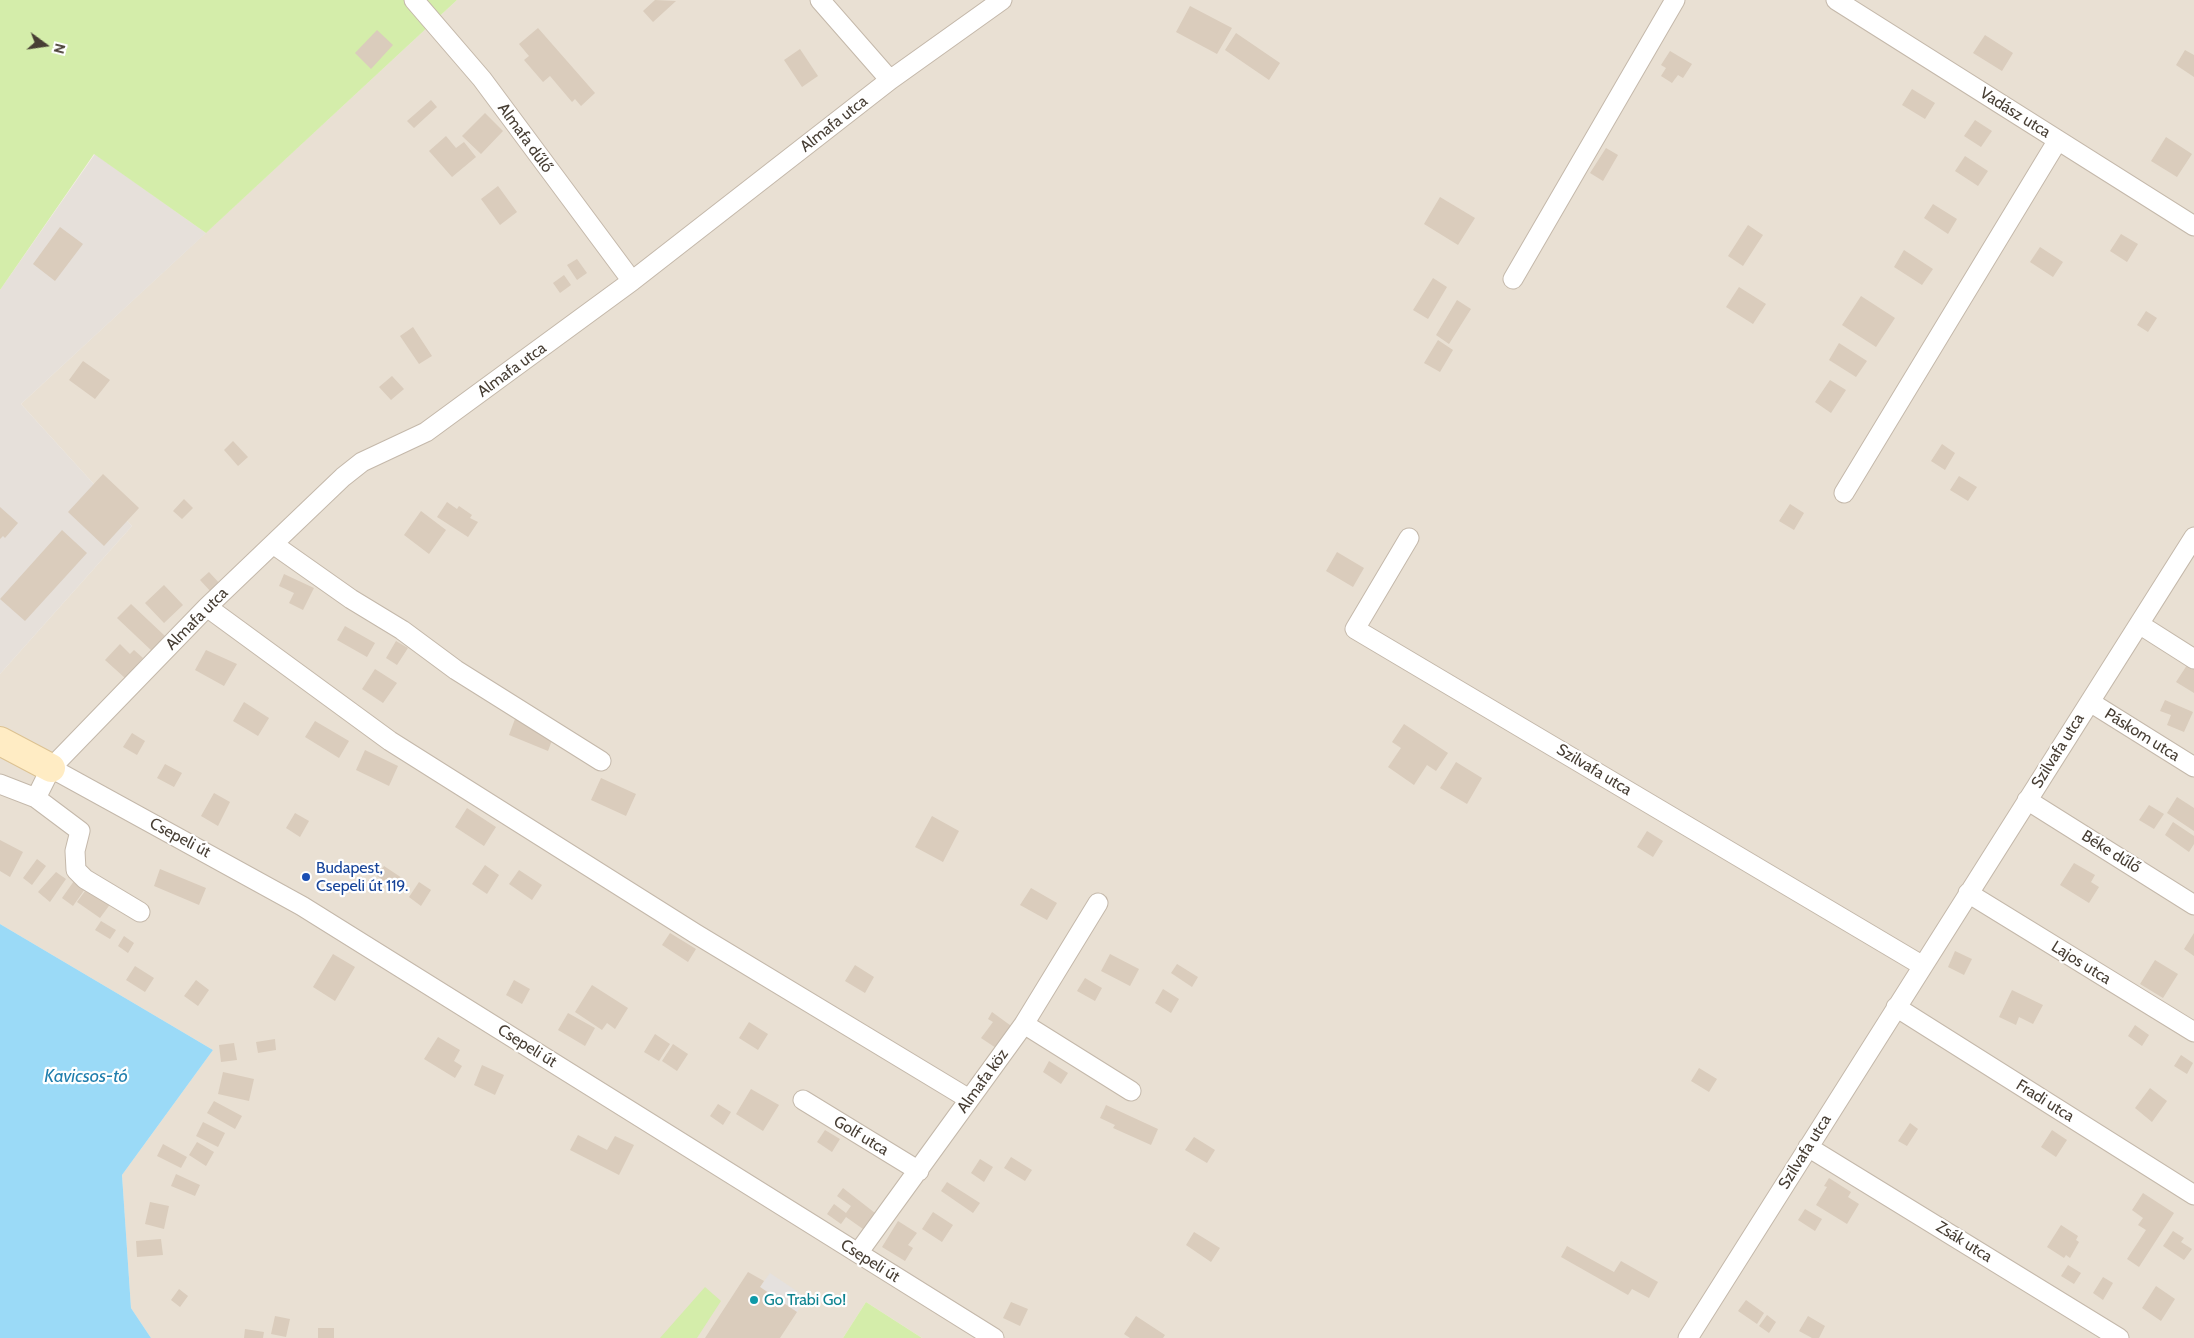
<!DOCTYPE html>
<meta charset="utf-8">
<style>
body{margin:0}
#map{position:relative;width:2194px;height:1338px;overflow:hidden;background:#f4eee5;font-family:Cabin,sans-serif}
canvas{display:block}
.north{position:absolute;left:20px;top:20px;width:50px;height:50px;-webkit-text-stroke:4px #fff;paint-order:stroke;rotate:104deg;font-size:14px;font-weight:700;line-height:20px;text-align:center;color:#473e34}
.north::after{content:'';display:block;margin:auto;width:18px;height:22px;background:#473e34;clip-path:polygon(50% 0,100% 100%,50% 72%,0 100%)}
</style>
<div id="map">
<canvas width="2194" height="1338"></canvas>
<div class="north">N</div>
</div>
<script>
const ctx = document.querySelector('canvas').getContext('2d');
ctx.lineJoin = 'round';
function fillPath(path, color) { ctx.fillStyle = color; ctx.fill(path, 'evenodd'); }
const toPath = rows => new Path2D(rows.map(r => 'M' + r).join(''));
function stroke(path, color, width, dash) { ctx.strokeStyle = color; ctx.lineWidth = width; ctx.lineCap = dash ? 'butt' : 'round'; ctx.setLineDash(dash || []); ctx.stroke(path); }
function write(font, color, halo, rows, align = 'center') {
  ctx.font = font + ' Cabin,sans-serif'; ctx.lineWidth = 4.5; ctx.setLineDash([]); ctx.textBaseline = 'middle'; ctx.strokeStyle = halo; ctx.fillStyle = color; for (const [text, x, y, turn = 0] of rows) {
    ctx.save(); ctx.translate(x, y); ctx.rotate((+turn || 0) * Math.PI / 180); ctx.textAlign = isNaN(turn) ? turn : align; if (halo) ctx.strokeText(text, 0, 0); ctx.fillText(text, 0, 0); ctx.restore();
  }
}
fillPath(toPath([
 [457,0,2194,0,2194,1338,922,1338,866,1302,843,1338,151,1338,131,1308,122,1175,213,1050,0,924,0,674,132,526,21,404]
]), '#e9e0d3');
fillPath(toPath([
 [95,154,206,233,21,404,132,526,0,674,0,290]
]), '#e6e0da');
fillPath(toPath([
 [0,0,457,0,206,233,94,154,0,290],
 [705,1287,721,1301,697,1338,660,1338],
 [866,1302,922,1338,843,1338]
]), '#d4edaa');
fillPath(toPath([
 [770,1273,807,1298,797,1312,760,1287]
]), '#e5e1de');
fillPath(toPath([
 [0,924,213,1050,122,1175,131,1308,151,1338,0,1338]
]), '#9bdaf7');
fillPath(toPath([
 [655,0,676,1,653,22,643,11],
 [1190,6,1232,28,1217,54,1176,32],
 [538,28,595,93,581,106,575,99,572,102,550,76,543,82,524,60,529,56,519,44],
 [377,30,393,45,371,69,355,53],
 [1236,33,1280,63,1269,80,1225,50],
 [1985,35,2013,53,2002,71,1973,53],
 [800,49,818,76,802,87,784,60],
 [2185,50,2194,55,2194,77,2176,65],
 [1670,51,1692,64,1683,78,1678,75,1672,83,1661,76,1666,68,1661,65],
 [1912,89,1935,103,1925,119,1902,105],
 [431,100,437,107,414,128,407,121],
 [485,113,503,131,481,154,462,136],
 [1975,120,1992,131,1981,147,1964,136],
 [446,136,456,148,464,142,476,157,452,177,429,151],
 [2166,137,2192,154,2177,177,2151,161],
 [1606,148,1618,155,1603,181,1590,173],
 [1965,156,1988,171,1978,186,1955,171],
 [498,186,517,212,500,225,481,199],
 [1440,197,1475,218,1458,245,1424,224],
 [1933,204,1957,219,1948,234,1924,218],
 [1748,225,1763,235,1743,266,1728,256],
 [60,227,83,244,55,281,33,264],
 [2121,234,2138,244,2127,262,2110,251],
 [2040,247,2063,262,2053,277,2030,262],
 [1904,250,1933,269,1922,285,1894,267],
 [577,259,587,273,577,280,567,265],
 [564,275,571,285,560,293,553,283],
 [1433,278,1447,287,1428,319,1413,310],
 [1739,287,1766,304,1753,324,1726,307],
 [1861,296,1895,318,1876,347,1842,325],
 [1457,300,1471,309,1449,344,1436,335],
 [2146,311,2157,318,2148,332,2137,325],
 [413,327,432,356,419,364,400,336],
 [1438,340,1453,350,1440,372,1424,363],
 [1839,343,1867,361,1856,377,1829,360],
 [83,361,110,380,95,399,69,380],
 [392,376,404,389,391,400,379,387],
 [1830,380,1846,390,1831,413,1815,402],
 [233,441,248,457,238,466,224,450],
 [1942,444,1955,453,1945,470,1931,461],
 [103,474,139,508,104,546,68,512],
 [1959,476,1977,487,1968,501,1950,490],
 [184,499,193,508,182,519,173,511],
 [447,502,457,509,459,506,472,515,470,518,478,522,468,537,437,517],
 [1790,504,1804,513,1794,530,1779,521],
 [0,507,18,523,5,538,3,536,0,539],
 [421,511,446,530,429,554,404,535],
 [62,530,87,553,25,621,0,599],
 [1337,552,1364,568,1353,587,1326,571],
 [209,572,221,585,212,593,200,580],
 [284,574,314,588,303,610,289,603,294,593,279,586],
 [164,585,183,605,164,623,145,603],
 [131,604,166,637,153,652,117,618],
 [345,626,375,643,367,657,337,640],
 [396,641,408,648,397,665,386,658],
 [120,644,130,654,134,650,143,658,125,678,105,660],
 [206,650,237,664,224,686,195,670],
 [2191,659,2194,661,2194,693,2176,682],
 [375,669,397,683,383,703,362,689],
 [2165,700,2193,712,2184,732,2167,725,2171,715,2160,711],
 [244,702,269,718,258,736,233,721],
 [515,719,554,735,548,751,509,735],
 [315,721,349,741,339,758,305,737],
 [1404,724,1448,753,1436,771,1427,765,1414,785,1388,767,1401,748,1392,742],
 [132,733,145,741,137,755,123,747],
 [365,750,398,766,389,786,356,770],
 [1456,762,1482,778,1467,804,1440,788],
 [165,764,182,773,174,787,157,778],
 [601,778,636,794,626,816,591,800],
 [214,793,230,802,218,826,201,816],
 [2177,797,2194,808,2194,831,2167,813],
 [2149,805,2164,814,2154,829,2139,820],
 [467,808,496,827,484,846,455,827],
 [295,813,309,821,300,837,286,828],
 [932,816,959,831,943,862,915,847],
 [2173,822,2194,836,2194,844,2189,852,2165,835],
 [1647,831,1663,841,1653,857,1637,847],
 [0,840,23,852,10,877,0,871],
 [37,859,46,866,32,885,23,878],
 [2074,863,2095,875,2091,882,2099,887,2089,903,2060,885],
 [485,865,499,875,487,894,472,884],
 [384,866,402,878,395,888,377,876],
 [160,869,206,888,199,905,154,886],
 [519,870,542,885,532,900,509,884],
 [56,872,66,879,50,902,38,892],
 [74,881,85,889,73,906,62,898],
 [419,882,431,890,421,906,409,897],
 [88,887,111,903,100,918,77,902],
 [1031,888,1057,903,1047,920,1020,905],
 [101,921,116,930,110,939,95,930],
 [670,933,696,949,688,962,662,945],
 [2194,933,2194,956,2184,949],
 [124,936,134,943,128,953,118,946],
 [1955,951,1972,959,1964,975,1948,967],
 [333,954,355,967,335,1001,313,987],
 [1110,954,1139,969,1130,986,1101,971],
 [2155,960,2178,974,2163,998,2140,984],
 [1177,964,1198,977,1192,987,1171,973],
 [855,965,874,977,865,993,845,981],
 [135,966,154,978,145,992,126,980],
 [1085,978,1102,988,1095,1001,1077,991],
 [196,980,209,990,198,1006,184,996],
 [514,980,530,989,522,1004,506,995],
 [592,985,628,1008,615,1029,607,1023,602,1030,575,1012],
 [1163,989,1179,999,1171,1013,1155,1003],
 [2012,990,2043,1005,2033,1024,2019,1017,2016,1025,1999,1017],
 [992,1012,1014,1028,999,1050,981,1038,993,1022,988,1019],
 [568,1013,595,1028,585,1046,558,1030],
 [749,1022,768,1034,758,1050,739,1038],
 [2135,1025,2149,1035,2142,1046,2128,1036],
 [655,1034,670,1044,659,1061,644,1052],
 [438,1037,460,1050,454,1061,462,1066,455,1078,424,1059],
 [275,1039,276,1050,258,1053,256,1042],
 [234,1043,237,1060,221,1062,219,1045],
 [673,1044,688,1054,677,1071,662,1061],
 [2181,1055,2193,1063,2187,1074,2174,1066],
 [1049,1061,1068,1073,1061,1084,1043,1072],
 [482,1065,504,1075,495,1095,474,1085],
 [1699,1068,1717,1079,1709,1092,1691,1081],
 [223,1072,254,1079,249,1101,218,1094],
 [2150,1088,2167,1101,2152,1122,2135,1108],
 [751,1089,779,1105,763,1131,736,1114],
 [214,1101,242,1116,235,1129,207,1113],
 [718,1104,731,1112,723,1125,710,1116],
 [1106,1105,1158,1129,1151,1145,1113,1128,1115,1125,1100,1118],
 [203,1122,225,1133,218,1147,196,1136],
 [1910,1123,1918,1129,1907,1146,1898,1141],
 [825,1130,840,1139,832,1152,817,1142],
 [2052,1130,2067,1140,2056,1157,2041,1147],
 [578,1135,607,1150,615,1136,634,1145,619,1175,570,1150],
 [1194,1137,1215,1150,1207,1163,1185,1150],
 [197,1142,214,1152,206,1166,189,1155],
 [163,1144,187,1157,181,1168,157,1156],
 [1011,1157,1032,1170,1025,1181,1004,1168],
 [980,1159,993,1167,984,1182,971,1173],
 [176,1174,200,1185,195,1196,171,1186],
 [1829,1178,1851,1192,1848,1197,1859,1204,1847,1224,1816,1205,1827,1187,1824,1186],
 [947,1182,980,1203,973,1213,941,1191],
 [843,1188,875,1213,863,1229,846,1217,841,1224,827,1214,834,1204,846,1213,851,1206,837,1196],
 [2143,1193,2174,1213,2139,1267,2127,1259,2146,1230,2138,1225,2143,1218,2132,1210],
 [150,1202,169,1206,164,1229,145,1224],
 [1805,1209,1822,1219,1815,1231,1798,1220],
 [933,1212,953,1225,942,1242,922,1229],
 [898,1221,917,1233,908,1245,913,1248,905,1261,882,1247],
 [2061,1225,2078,1236,2076,1240,2079,1242,2070,1258,2066,1255,2064,1258,2047,1247],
 [2173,1231,2184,1238,2181,1242,2192,1249,2184,1260,2163,1246],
 [1194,1232,1220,1248,1211,1262,1186,1245],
 [161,1239,163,1255,137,1257,136,1241],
 [1567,1246,1614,1272,1621,1261,1658,1282,1649,1298,1632,1289,1628,1295,1561,1257],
 [2068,1265,2081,1273,2074,1284,2061,1276],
 [748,1272,764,1281,760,1287,797,1312,780,1338,705,1338],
 [2103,1277,2113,1283,2103,1300,2093,1293],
 [2156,1286,2175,1299,2161,1321,2142,1308],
 [179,1289,188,1296,180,1307,171,1300],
 [1746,1300,1764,1313,1757,1324,1738,1311],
 [1011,1302,1028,1309,1020,1326,1003,1318],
 [1767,1315,1776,1322,1769,1333,1759,1326],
 [275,1316,290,1319,286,1337,271,1334],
 [1136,1316,1165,1335,1163,1338,1130,1338,1124,1334],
 [1808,1316,1825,1326,1819,1338,1812,1338,1799,1331],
 [318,1328,334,1328,334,1338,318,1338],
 [245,1329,264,1332,263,1338,244,1338]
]), '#daccbc');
const street = toPath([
 [414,0,482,79,632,281],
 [820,0,890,80],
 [1836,0,2194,226],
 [1513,279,1675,0],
 [1844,493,2058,140],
 [1409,538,1355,629,1923,966],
 [273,544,351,599,402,630,456,670,601,761],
 [207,607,390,741,696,934,969,1099],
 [2139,624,2194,659],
 [2090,702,2194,767],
 [51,768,302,906,994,1338],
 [0,784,36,798,51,768,207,607,343,477,362,462,426,432,632,281,890,80,1002,0],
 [36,798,80,831,75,851,76,870,85,879,140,912],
 [2027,800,2194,905],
 [1968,893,2194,1032],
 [1896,1007,2194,1195],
 [1024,1024,1131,1091],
 [803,1100,919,1171],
 [1808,1147,2119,1338],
 [858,1253,1024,1024,1098,903],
 [1688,1338,2194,537]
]);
const secondary = toPath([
 [0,741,51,768]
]);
stroke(street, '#c4b8aa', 21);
stroke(secondary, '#dcc292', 30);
stroke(street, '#fff', 19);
stroke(secondary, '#ffecc4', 28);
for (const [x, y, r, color] of [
 [306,877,5,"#1a4fb4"],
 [754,1300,5,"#0f9aa8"]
]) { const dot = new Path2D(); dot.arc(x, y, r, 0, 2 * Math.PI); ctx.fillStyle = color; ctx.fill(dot); stroke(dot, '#fff', 2); }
write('16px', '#473e34', '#fff', [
 ["Vadász utca",2015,113,32],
 ["Almafa utca",834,124,-38],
 ["Almafa dűlő",525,138,54],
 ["Almafa utca",512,370,-36],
 ["Almafa utca",197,619,-45],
 ["Páskom utca",2142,735,32],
 ["Szilvafa utca",2058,751,-58],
 ["Szilvafa utca",1594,770,31],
 ["Csepeli út",180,838,28],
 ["Béke dűlő",2111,852,32],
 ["Lajos utca",2081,963,32],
 ["Csepeli út",527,1046,32],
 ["Almafa köz",983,1081,-54],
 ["Fradi utca",2045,1101,32],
 ["Golf utca",861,1136,31],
 ["Szilvafa utca",1805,1152,-58],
 ["Zsák utca",1964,1242,32],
 ["Csepeli út",870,1261,32]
]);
write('16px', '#164399', '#fff', [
 ["Budapest,",316,868],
 ["Csepeli út 119.",316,886]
], 'left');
write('16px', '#0d838f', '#fff', [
 ["Go Trabi Go!",764,1300]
], 'left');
write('italic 18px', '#207ead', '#fff', [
 ["Kavicsos-tó",86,1077]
]);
</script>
